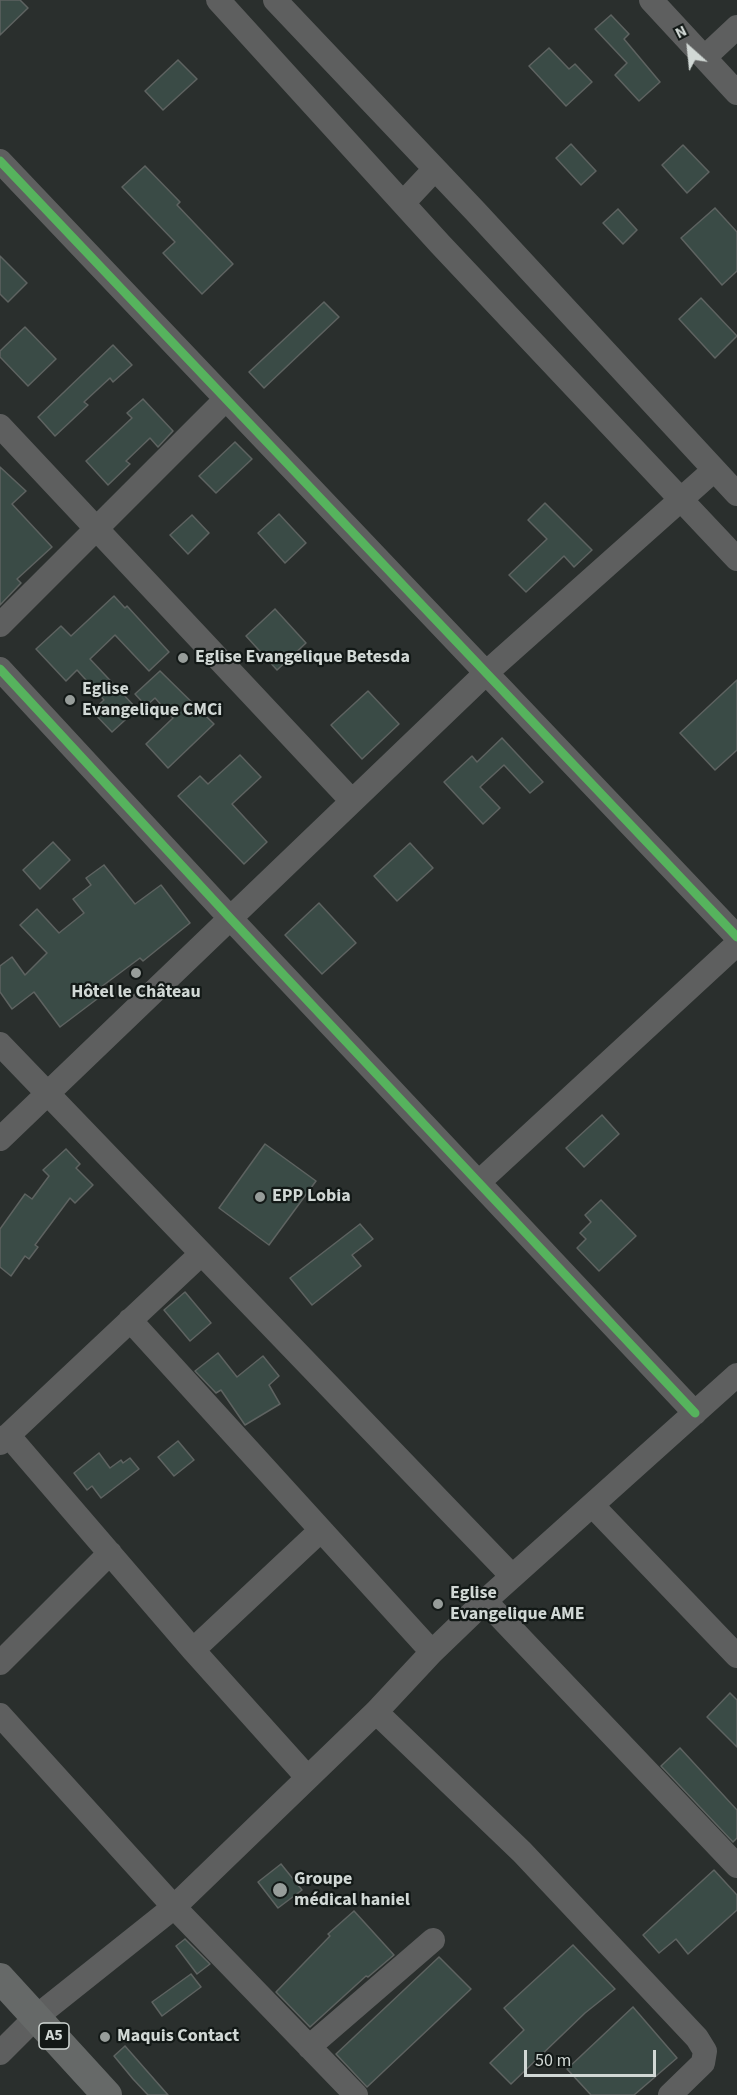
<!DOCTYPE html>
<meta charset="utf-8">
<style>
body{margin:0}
#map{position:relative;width:737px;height:2095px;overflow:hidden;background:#2a2f2d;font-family:"Source Sans 3",sans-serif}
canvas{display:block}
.north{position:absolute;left:659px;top:18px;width:60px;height:60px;-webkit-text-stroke:4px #131917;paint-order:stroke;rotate:333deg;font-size:16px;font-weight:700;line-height:24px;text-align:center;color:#d1d8d5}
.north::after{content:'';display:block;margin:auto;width:21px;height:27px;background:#d1d8d5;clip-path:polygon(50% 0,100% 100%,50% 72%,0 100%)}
.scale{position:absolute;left:524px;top:2050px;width:132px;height:27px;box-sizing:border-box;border:3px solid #d1d8d5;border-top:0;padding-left:8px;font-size:18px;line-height:21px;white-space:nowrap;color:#d1d8d5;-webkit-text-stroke:4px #131917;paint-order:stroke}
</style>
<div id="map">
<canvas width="737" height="2095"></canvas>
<div class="north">N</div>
<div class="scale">50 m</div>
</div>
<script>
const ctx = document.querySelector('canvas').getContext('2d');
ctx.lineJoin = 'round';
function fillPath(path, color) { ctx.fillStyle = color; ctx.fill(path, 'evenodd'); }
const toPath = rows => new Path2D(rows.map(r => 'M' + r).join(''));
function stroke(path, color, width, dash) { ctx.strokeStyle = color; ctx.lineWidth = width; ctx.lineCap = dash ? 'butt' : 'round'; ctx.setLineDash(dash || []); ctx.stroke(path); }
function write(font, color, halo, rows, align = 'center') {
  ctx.font = font + ' "Source Sans 3",sans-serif'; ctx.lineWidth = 4.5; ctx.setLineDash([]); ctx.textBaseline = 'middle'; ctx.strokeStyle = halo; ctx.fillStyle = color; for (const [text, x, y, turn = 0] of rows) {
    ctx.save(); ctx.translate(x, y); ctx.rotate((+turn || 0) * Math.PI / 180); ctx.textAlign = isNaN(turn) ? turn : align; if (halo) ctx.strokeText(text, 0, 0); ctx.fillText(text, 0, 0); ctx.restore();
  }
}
const building = toPath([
 [0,0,20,0,28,8,0,35,0,0],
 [611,15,629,34,624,39,660,82,639,101,615,75,627,63,595,29,611,15],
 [549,48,569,69,575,64,592,82,566,106,529,66,549,48],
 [178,60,197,79,163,110,145,91,178,60],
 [571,144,596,171,581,185,556,158,571,144],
 [683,145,709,172,687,193,662,165,683,145],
 [145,166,180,202,177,205,233,264,202,294,163,253,175,242,122,187,145,166],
 [715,208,737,232,737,271,722,285,681,238,715,208],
 [618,209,637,230,623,244,603,223,618,209],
 [0,256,27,283,8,302,0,294,0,256],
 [701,298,737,336,715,358,679,319,701,298],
 [324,302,339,317,264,388,249,372,324,302],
 [25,327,56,359,28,386,0,357,0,351,25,327],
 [113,345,132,365,113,382,110,378,84,402,88,405,55,436,38,417,113,345],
 [143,399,173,431,158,447,150,438,126,461,130,464,108,485,86,461,132,418,127,413,143,399],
 [235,442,252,459,216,493,199,476,235,442],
 [0,467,26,491,12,504,52,547,17,579,21,583,0,605,0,467],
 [545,503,592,550,574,567,564,556,526,592,509,575,547,539,528,520,545,503],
 [279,514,306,543,285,563,258,533,279,514],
 [192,515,209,533,188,554,170,535,192,515],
 [114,596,125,608,127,606,169,652,149,671,115,635,90,659,137,709,112,732,92,711,104,700,77,670,66,681,36,649,61,626,71,636,114,596],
 [275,609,306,643,277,670,246,636,275,609],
 [160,671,214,724,168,768,146,744,173,718,155,698,146,706,135,694,160,671],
 [737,680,737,750,715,770,680,733,737,680],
 [368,691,399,724,362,759,331,725,368,691],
 [502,738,543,782,530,793,504,765,480,787,500,808,483,824,444,782,472,756,477,762,502,738],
 [240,755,261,777,232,804,267,842,244,864,178,796,200,776,208,784,240,755],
 [53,842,70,860,40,889,23,870,53,842],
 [410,843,433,868,397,901,374,876,410,843],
 [104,865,135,904,161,885,190,923,143,961,140,958,97,990,101,996,60,1027,34,992,12,1009,0,992,0,966,12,957,25,975,47,953,20,925,37,909,59,933,84,913,73,899,91,885,86,878,104,865],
 [319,903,356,943,322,974,285,935,319,903],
 [602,1115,619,1134,584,1167,566,1148,602,1115],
 [265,1144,316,1181,269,1245,219,1208,265,1144],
 [66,1149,80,1164,76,1168,93,1185,75,1203,70,1198,35,1245,38,1247,29,1259,25,1256,11,1276,0,1267,0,1229,25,1194,32,1199,49,1176,43,1170,66,1149],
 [601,1200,636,1236,599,1271,577,1248,586,1239,580,1233,591,1222,585,1215,601,1200],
 [360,1224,373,1239,352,1255,361,1266,312,1305,290,1278,360,1224],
 [185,1292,211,1323,190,1341,164,1310,185,1292],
 [218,1353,237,1377,263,1356,279,1376,269,1385,280,1404,245,1425,221,1390,216,1393,195,1371,218,1353],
 [178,1441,194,1460,174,1476,158,1457,178,1441],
 [99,1453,110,1468,121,1460,123,1463,130,1458,139,1469,101,1498,92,1486,87,1490,74,1473,99,1453],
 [730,1693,737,1700,737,1747,707,1717,730,1693],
 [680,1748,737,1810,737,1838,733,1842,661,1766,680,1748],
 [281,1864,302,1890,278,1908,258,1882,281,1864],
 [714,1870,737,1895,737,1910,688,1954,676,1939,659,1953,643,1935,714,1870],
 [354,1911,394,1955,368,1977,366,1976,310,2027,276,1992,330,1936,328,1934,354,1911],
 [185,1939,210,1964,197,1974,176,1946,185,1939],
 [573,1945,615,1989,585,2013,511,2084,490,2063,524,2030,504,2008,573,1945],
 [439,1957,471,1989,367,2087,336,2054,439,1957],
 [191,1974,201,1987,162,2016,152,2002,191,1974],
 [633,2007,677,2058,634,2095,591,2095,567,2069,633,2007],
 [125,2046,168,2095,148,2095,133,2079,114,2056,125,2046]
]);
fillPath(building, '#3a4b46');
stroke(building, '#5e6361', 1.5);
stroke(toPath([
 [218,0,440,244,737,559],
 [275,0,476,212,737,494],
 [651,0,737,93],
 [705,57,737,27],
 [0,161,737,937],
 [404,202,434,170],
 [0,426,352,801],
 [0,625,226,399],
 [0,669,231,919,695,1413],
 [0,1044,512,1576],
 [0,1139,486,673,714,470],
 [479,1182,737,944],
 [130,1320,432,1652],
 [8,1435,193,1650,307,1777],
 [0,1443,201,1254],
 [592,1505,737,1656],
 [485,1601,737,1866],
 [193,1650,320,1531],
 [0,1663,110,1553],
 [376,1712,522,1852,697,2038,705,2051,703,2063,670,2095],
 [0,1715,174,1907,356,2095],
 [309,2047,433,1940],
 [0,2053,36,2017,174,1907,376,1712,432,1652,485,1601,737,1375]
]), '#5e5f5f', 24);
stroke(toPath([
 [0,1978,107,2095]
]), '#666968', 30);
stroke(toPath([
 [0,161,737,937],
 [0,669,231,919,695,1413]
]), '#56b35d', 9);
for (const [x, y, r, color] of [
 [183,658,6,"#979d9a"],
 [70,700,6,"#979d9a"],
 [136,973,6,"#979d9a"],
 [260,1197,6,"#979d9a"],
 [438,1604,6,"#979d9a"],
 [280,1890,8,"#979d9a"],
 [105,2037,6,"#979d9a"]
]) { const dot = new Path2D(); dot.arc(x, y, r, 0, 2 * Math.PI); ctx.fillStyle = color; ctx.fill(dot); stroke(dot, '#131917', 2); }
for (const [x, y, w] of [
 [54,2036,30]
]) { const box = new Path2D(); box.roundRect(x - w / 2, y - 13, w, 26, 4.5); ctx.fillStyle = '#131917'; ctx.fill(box); stroke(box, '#d1d8d5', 1.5); }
write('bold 16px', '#d1d8d5', null, [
 ["A5",54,2036]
]);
write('bold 18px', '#d1d8d5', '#131917', [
 ["Eglise Evangelique Betesda",195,658],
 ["Eglise",82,690],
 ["Evangelique CMCi",82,711],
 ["Hôtel le Château",136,993,"center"],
 ["EPP Lobia",272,1197],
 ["Eglise",450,1594],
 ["Evangelique AME",450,1615],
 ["Groupe",294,1880],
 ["médical haniel",294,1901],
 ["Maquis Contact",117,2037]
], 'left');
</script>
